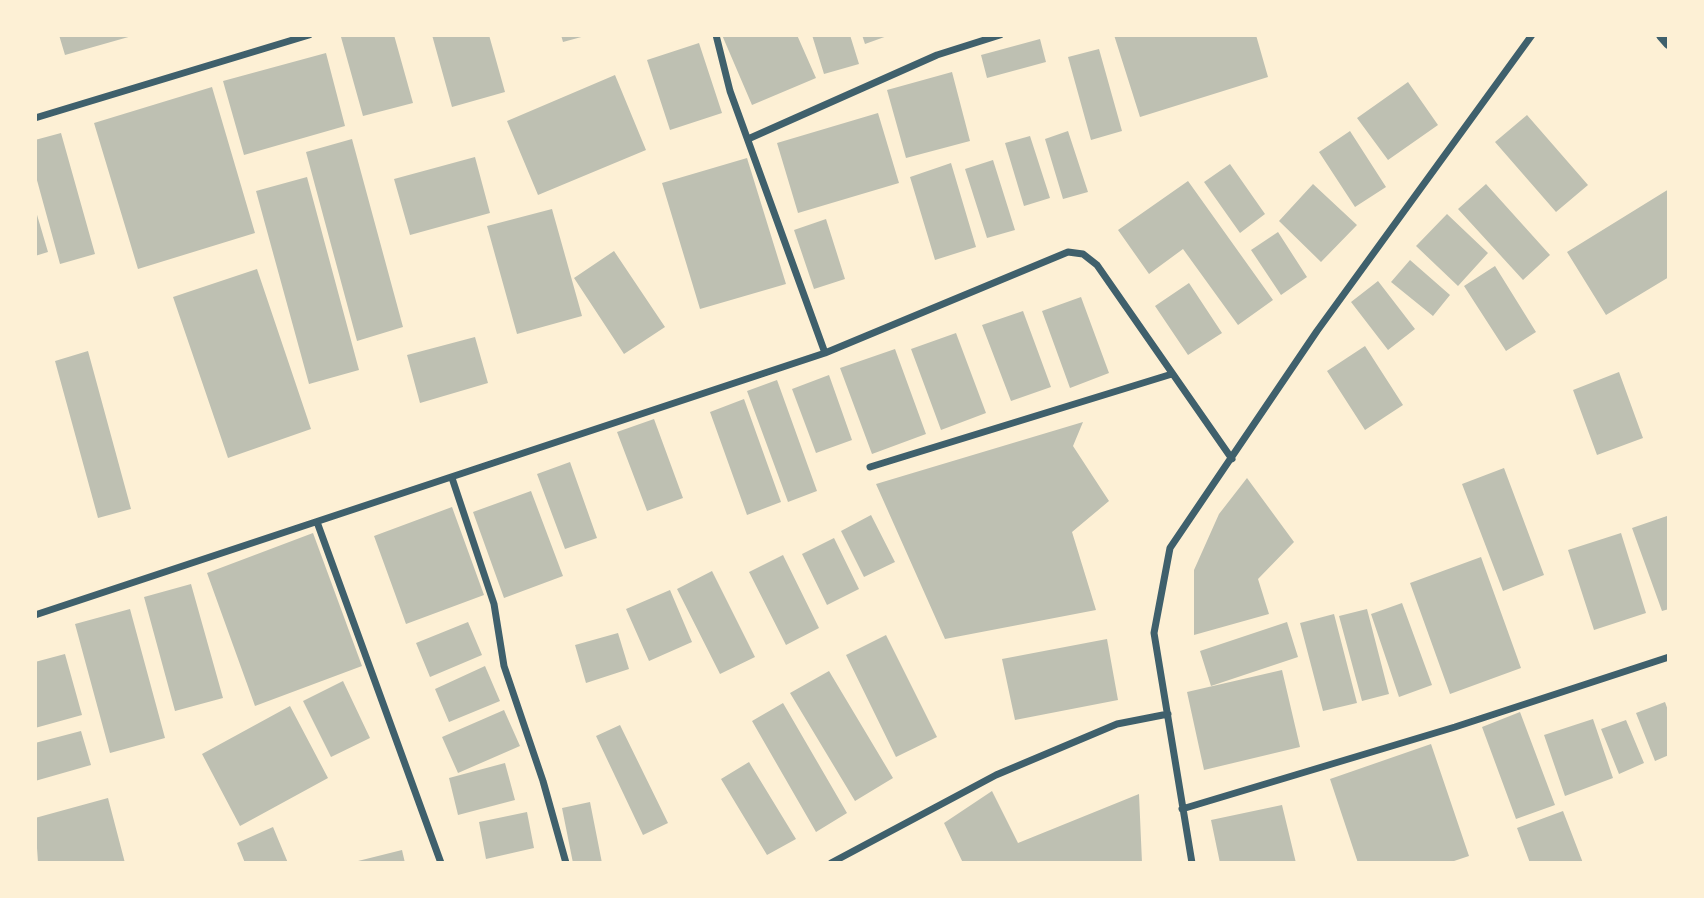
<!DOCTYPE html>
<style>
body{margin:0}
#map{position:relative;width:1704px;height:898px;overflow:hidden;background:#fdf0d5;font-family:"DejaVu Sans",sans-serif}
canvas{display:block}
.frame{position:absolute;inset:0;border:37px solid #fdf0d5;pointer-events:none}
</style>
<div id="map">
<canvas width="1704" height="898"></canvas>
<div class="frame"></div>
</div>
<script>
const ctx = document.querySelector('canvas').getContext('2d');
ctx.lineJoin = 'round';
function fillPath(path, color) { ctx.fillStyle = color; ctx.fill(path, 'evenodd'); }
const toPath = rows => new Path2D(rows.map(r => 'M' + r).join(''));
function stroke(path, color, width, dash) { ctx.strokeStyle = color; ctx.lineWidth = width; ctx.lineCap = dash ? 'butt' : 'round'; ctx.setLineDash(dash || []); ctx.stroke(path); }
fillPath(toPath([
 [59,35,131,35,132,36,65,55],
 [348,35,394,35,413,103,363,116,341,37],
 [432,35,489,35,505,92,452,107],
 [561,35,585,35,585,36,563,42],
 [722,35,797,35,816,78,752,105],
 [812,35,850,35,859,64,824,74],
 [862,35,890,35,865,44],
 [1114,35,1256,35,1268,77,1140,117],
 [1040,39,1046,62,987,78,981,55],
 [699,43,722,113,670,130,647,60],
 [1099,49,1122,131,1091,140,1068,57],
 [326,53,345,126,244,155,223,81],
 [952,72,970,141,906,158,887,90],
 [615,75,646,150,538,195,507,121],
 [1408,82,1438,125,1388,160,1357,118],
 [212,87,255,233,138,269,94,123],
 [878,113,899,183,798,213,777,143],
 [1527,115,1588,185,1556,212,1495,142],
 [1068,131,1088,192,1063,199,1045,139],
 [1350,131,1386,187,1355,207,1319,152],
 [61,133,95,254,60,264,35,173,35,140],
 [1030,136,1050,198,1024,206,1005,143],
 [352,139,403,327,357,341,306,152],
 [475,157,490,213,410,235,394,179],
 [747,158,786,284,700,309,662,183],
 [993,160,1015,230,987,238,965,169],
 [951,163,976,247,935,260,910,177],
 [1230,164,1265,214,1240,233,1204,182],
 [307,177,359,370,309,384,256,191],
 [1188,181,1273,300,1238,325,1183,249,1149,274,1118,230],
 [1313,184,1357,225,1321,262,1279,221],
 [1486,184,1550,255,1523,280,1458,209],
 [1669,189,1669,277,1606,315,1567,252],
 [35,208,48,252,35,256],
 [552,209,582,316,517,334,487,226],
 [1447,214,1488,253,1458,286,1416,246],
 [826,219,845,279,814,289,794,230],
 [1278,232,1307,277,1281,295,1251,250],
 [614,251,665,327,624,354,574,278],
 [1410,260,1450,295,1433,316,1391,282],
 [1495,266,1536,332,1506,351,1464,286],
 [257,269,311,429,228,458,173,297],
 [1378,281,1415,329,1388,350,1351,302],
 [1189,283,1222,333,1188,355,1155,306],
 [1081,297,1109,373,1070,388,1042,311],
 [1023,311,1051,387,1011,401,982,325],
 [956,333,986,413,941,430,911,349],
 [475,337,488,383,420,403,407,355],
 [1365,346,1403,405,1365,430,1327,371],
 [895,349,926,434,872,454,840,368],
 [88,351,131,509,98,518,55,361],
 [1619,372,1643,438,1597,455,1573,390],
 [829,375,852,440,816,453,792,389],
 [777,380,817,491,788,502,747,391],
 [744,399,781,502,747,515,710,412],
 [654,419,683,498,647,511,617,432],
 [1083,422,1073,446,1109,501,1072,532,1096,610,945,639,876,484],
 [570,462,597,538,565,549,537,474],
 [1504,468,1544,575,1503,591,1462,484],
 [1247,478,1294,542,1258,579,1269,614,1194,635,1194,570,1219,514],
 [531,491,563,576,504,598,473,512],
 [452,507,484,595,406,624,374,536],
 [871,515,895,562,864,577,841,531],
 [1667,516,1669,609,1662,611,1632,528],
 [313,533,362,666,255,706,207,573],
 [1621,533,1646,613,1594,630,1568,550],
 [834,538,859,589,827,605,802,554],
 [783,555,819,628,786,645,749,572],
 [1481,557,1521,668,1450,694,1410,583],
 [712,571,755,657,720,674,677,589],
 [191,584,223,698,175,711,144,597],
 [670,590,692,642,649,661,626,609],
 [1402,603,1432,685,1399,697,1371,614],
 [130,609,165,738,110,753,75,624],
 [1367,609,1389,694,1362,701,1339,616],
 [1334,614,1357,703,1323,711,1300,623],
 [468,622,482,655,430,677,416,643],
 [1287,622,1298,657,1211,686,1200,651],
 [618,633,629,669,586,683,575,645],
 [886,635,937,737,896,757,846,655],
 [1107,639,1118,700,1015,720,1002,659],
 [65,654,82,715,35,728,35,662],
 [485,666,500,701,449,722,435,689],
 [1282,670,1300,747,1204,770,1187,692],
 [829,671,893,778,855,801,790,693],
 [343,681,370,738,331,757,303,701],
 [1665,702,1669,713,1669,755,1655,761,1636,713],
 [783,703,847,813,816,832,752,721],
 [290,706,328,778,240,826,202,754],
 [504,710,520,746,458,773,442,737],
 [1520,712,1555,805,1516,819,1482,727],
 [1593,719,1613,778,1565,796,1544,735],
 [1626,720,1644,763,1619,774,1601,729],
 [620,725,668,823,643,835,596,736],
 [81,731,91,765,35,781,35,743],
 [1431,744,1469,856,1448,863,1358,863,1330,779],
 [749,762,796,839,767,855,721,779],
 [505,763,515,800,458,815,449,778],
 [992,791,1018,843,1139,794,1142,863,963,863,944,823],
 [108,798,125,863,38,863,35,818],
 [590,802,602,863,573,863,562,808],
 [1282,805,1296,863,1220,863,1211,820],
 [1563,811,1583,863,1530,863,1517,828],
 [527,812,534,848,486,859,479,822],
 [273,827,288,863,245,863,237,843],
 [402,850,405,863,354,863,354,862]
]), '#bec0b2');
stroke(toPath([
 [716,35,730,91,825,353],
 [35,118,309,35],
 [748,139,937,55,1000,35],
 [870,467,1172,374],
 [452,478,494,604,504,666,543,781,566,863],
 [317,522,441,863],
 [35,615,825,353,1068,252,1083,254,1097,265,1232,459],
 [1182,809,1455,727,1669,657],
 [831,863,996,775,1117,724,1168,714],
 [1192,863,1154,633,1170,548,1317,331,1532,35]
]), '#3f606c', 7);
stroke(toPath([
 [1662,35,1669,43]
]), '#3f606c', 12);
</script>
